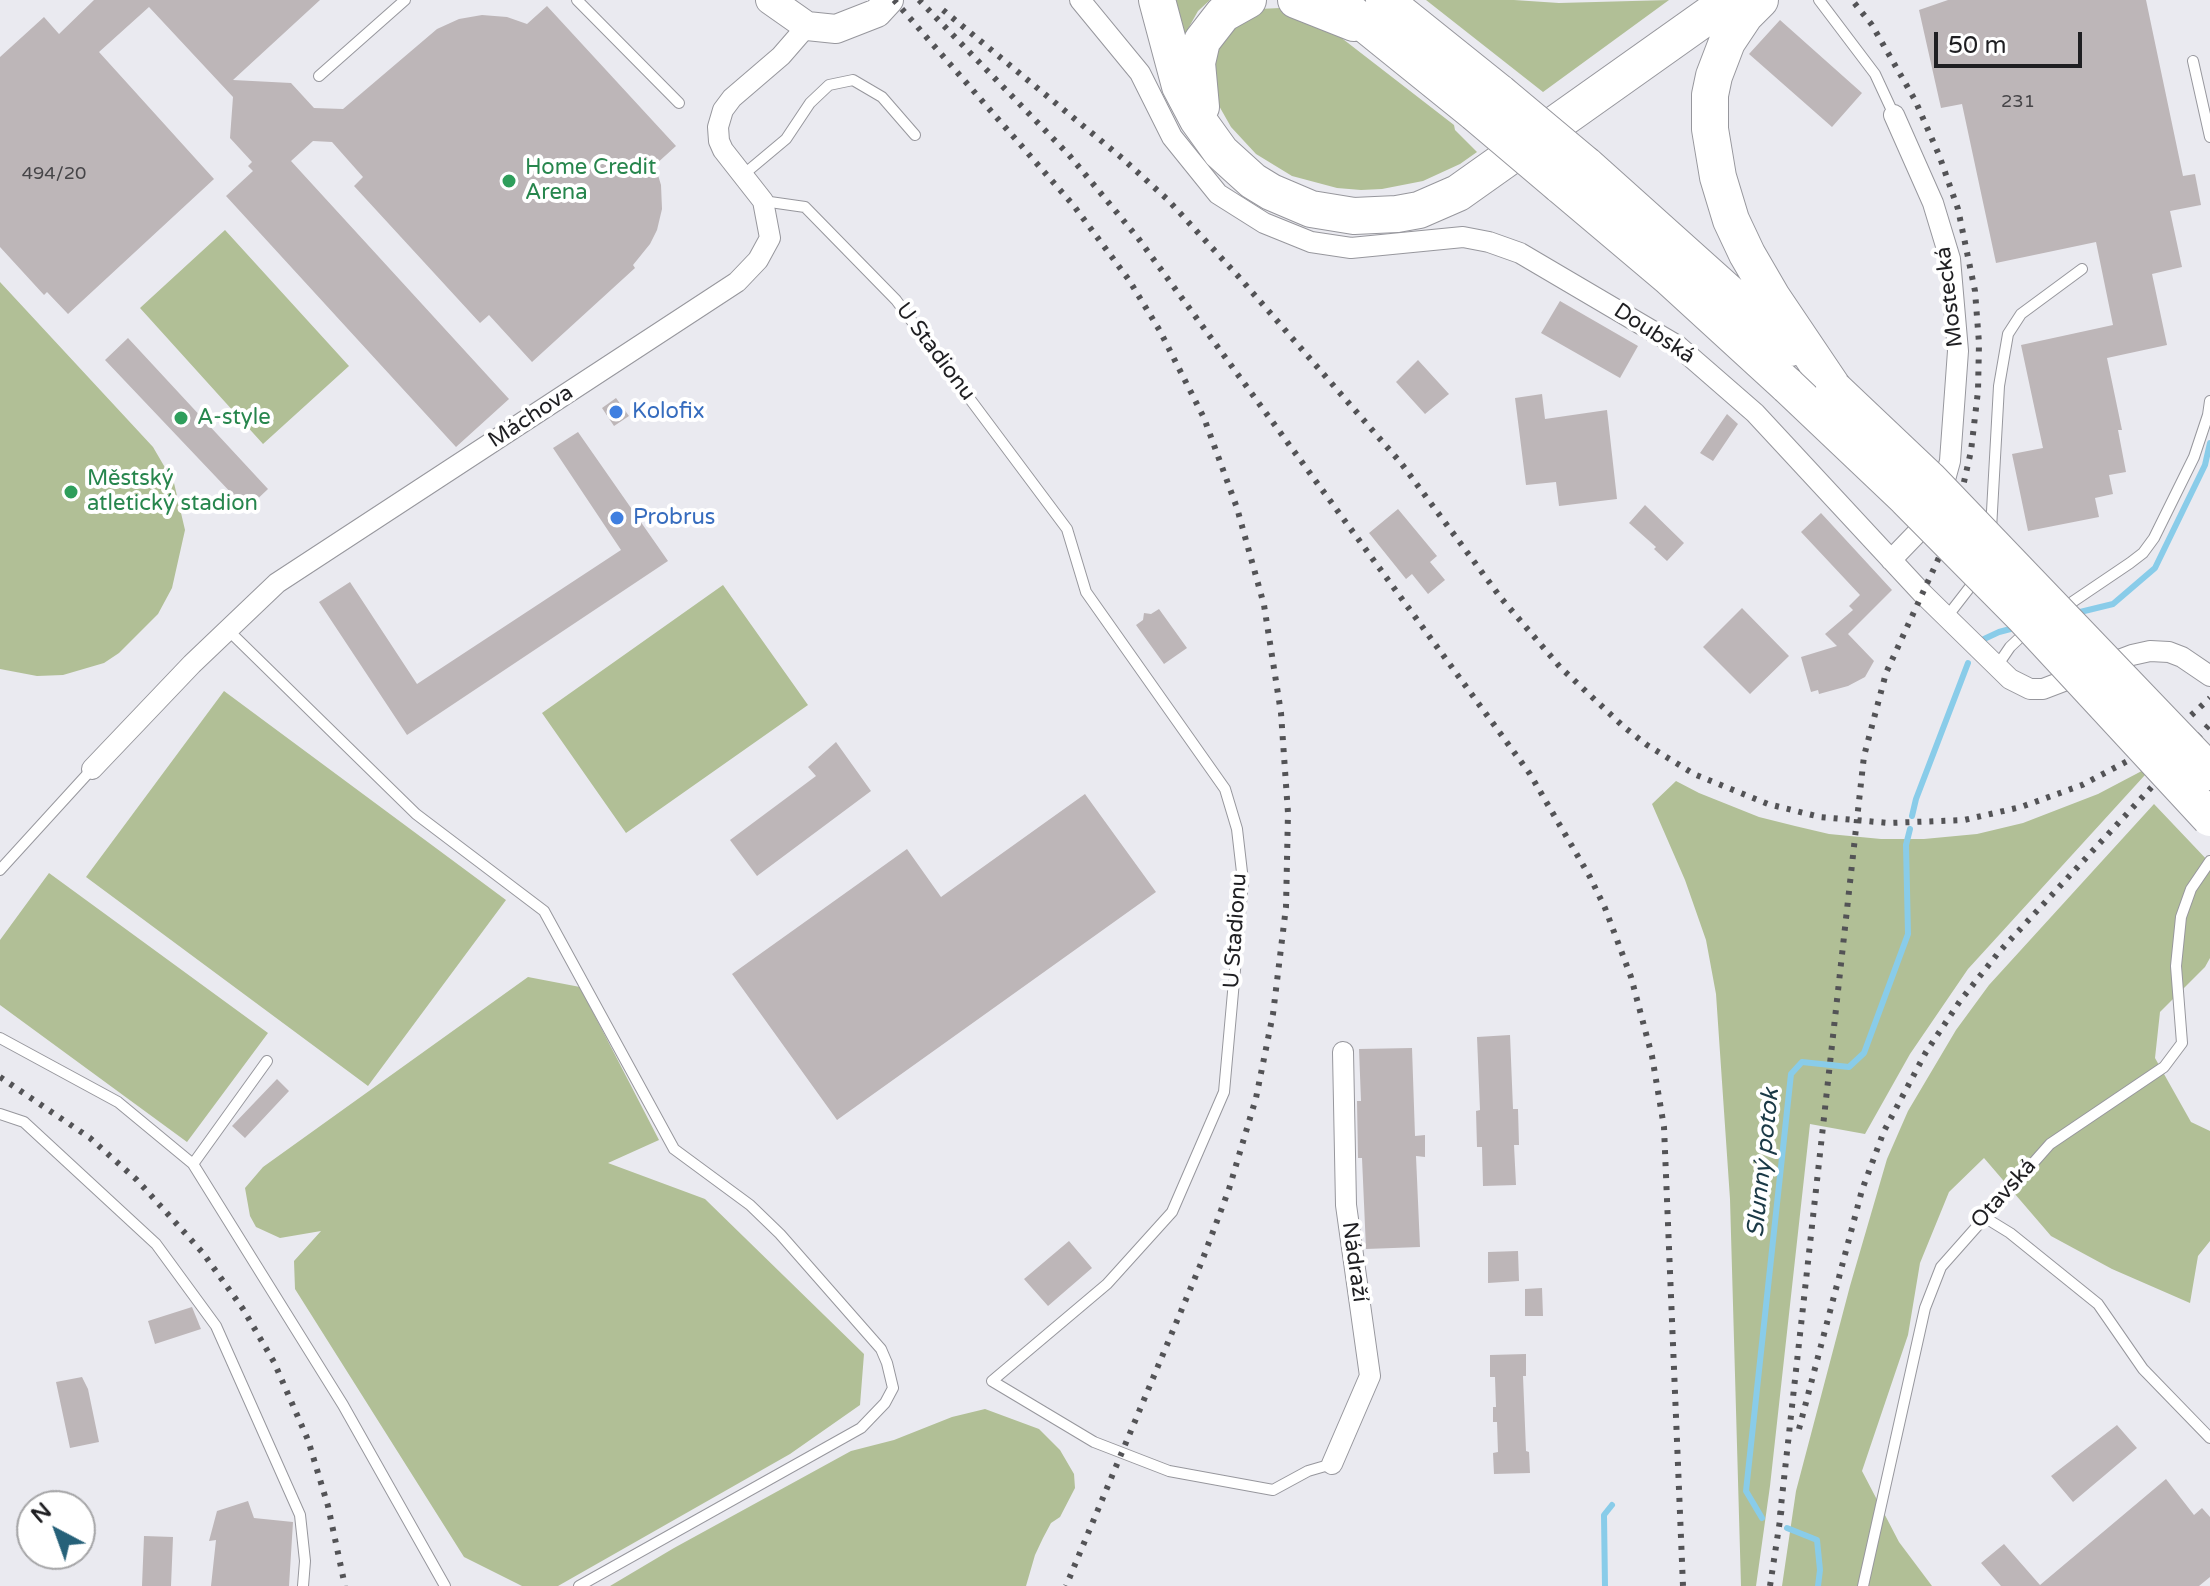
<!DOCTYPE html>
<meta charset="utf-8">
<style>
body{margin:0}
#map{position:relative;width:2210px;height:1586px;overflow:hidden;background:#eaeaf0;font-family:"Varela Round",sans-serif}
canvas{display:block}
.north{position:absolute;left:16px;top:1490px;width:80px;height:80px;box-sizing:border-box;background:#fff;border:2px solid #a5a5a7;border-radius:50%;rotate:319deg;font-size:22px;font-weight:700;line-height:32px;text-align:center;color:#1f1f22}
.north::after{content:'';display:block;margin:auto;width:28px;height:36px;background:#266179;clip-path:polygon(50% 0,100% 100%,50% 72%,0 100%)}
.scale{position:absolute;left:1934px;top:32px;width:148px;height:36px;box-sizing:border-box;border:4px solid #1f1f22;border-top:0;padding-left:10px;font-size:24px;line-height:28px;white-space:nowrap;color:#1f1f22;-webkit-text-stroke:6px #fff;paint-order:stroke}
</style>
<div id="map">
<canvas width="2210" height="1586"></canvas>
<div class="north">N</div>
<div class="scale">50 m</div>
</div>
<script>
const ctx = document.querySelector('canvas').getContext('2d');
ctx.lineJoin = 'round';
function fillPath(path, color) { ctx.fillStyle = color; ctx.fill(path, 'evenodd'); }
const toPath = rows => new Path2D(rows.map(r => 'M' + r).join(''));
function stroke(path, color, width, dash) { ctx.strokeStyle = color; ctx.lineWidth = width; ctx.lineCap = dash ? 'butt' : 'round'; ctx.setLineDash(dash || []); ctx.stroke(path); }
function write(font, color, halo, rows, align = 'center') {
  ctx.font = font + ' "Varela Round",sans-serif'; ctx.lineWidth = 8; ctx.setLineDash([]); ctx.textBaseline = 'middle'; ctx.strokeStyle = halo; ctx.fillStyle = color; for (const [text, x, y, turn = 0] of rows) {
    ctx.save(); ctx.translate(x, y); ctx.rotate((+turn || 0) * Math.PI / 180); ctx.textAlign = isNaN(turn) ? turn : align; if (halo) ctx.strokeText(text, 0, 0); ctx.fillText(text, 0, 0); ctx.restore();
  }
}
fillPath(toPath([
 [1170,0,1210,0,1198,11,1184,36],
 [1426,0,1514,0,1559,3,1669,0,1543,92],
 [1280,8,1294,11,1339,36,1454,125,1455,130,1477,152,1460,164,1423,181,1382,189,1361,190,1337,188,1292,176,1256,154,1231,127,1214,97,1215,42,1259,9],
 [225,230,349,366,263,444,140,308],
 [0,282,153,447,174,483,185,530,172,588,158,614,119,653,104,663,63,675,37,676,0,669],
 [723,585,808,705,626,833,542,713],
 [224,691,506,900,368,1086,86,877],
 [2155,764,1968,969,1910,1054,1865,1134,1810,1124,1770,1486,1756,1586,1741,1586,1730,1199,1716,994,1706,940,1685,880,1652,804,1676,781,1699,793,1759,817,1795,826,1829,834,1881,839,1924,839,1977,834,2023,823,2098,794],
 [2154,804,2210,863,2210,958,2205,967,2160,1012,2155,1058,2191,1122,2210,1131,2210,1241,2198,1256,2190,1303,2112,1269,2051,1236,1984,1158,1949,1192,1920,1263,1908,1335,1862,1471,1899,1542,1932,1586,1782,1586,1796,1491,1850,1286,1887,1159,1908,1111,1956,1030,1989,985],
 [49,873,268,1033,187,1142,0,1005,0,940],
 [528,977,580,987,659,1140,608,1163,705,1199,864,1354,860,1405,790,1454,558,1586,522,1586,464,1557,295,1289,294,1261,321,1231,280,1238,256,1227,250,1216,245,1188,263,1167],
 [985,1409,1039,1429,1060,1450,1074,1474,1075,1488,1060,1517,1051,1523,1043,1538,1035,1555,1026,1586,610,1586,674,1548,851,1451,894,1440,952,1417]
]), '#b1bf96');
stroke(toPath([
 [2076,613,2113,604,2155,568,2205,465,2210,443],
 [1984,639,1999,632,2018,627],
 [1912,816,1916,799,1968,663],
 [1762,1518,1746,1491,1791,1074,1802,1062,1849,1067,1864,1053,1908,934,1906,845,1910,829],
 [1787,1528,1817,1540,1820,1570,1818,1586],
 [1605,1586,1604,1515,1612,1505]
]), '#89cce9', 6);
fillPath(toPath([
 [94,0,320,0,233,80,291,83,314,108,343,109,437,29,459,19,482,15,507,17,527,24,547,6,676,146,655,165,661,185,662,209,657,230,650,244,633,265,635,268,532,362,489,315,480,323,354,186,363,177,332,142,313,141,291,161,509,399,456,447,226,196,253,171,248,166,252,162,230,138,233,97,149,7,99,52,214,179,68,314,47,292,44,295,0,247,0,57,44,17,59,34],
 [1948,0,2146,0,2183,176,2195,174,2201,205,2170,211,2182,267,2152,274,2167,345,2107,358,2122,430,2118,430,2126,472,2109,475,2113,494,2095,498,2099,517,2028,531,2012,454,2043,448,2021,345,2113,325,2096,242,1996,263,1962,104,1941,108,1919,10],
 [1780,20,1862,93,1832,127,1749,54],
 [1560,301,1638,346,1620,378,1541,333],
 [128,338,268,489,249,507,237,494,235,497,105,360],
 [1418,360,1449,394,1425,414,1396,382],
 [1542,394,1545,419,1607,410,1617,499,1559,506,1556,482,1526,485,1515,398],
 [616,398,629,416,614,426,602,408],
 [1727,414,1738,424,1713,461,1700,453],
 [578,432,668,561,407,735,319,602,350,582,417,684,621,550,553,448],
 [1645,505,1684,543,1667,561,1654,549,1656,547,1629,523],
 [1398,509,1437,556,1430,562,1445,580,1428,594,1412,574,1406,579,1369,533],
 [1821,513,1892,590,1848,634,1874,661,1865,677,1848,686,1819,694,1818,690,1811,692,1801,657,1837,646,1825,634,1853,610,1849,606,1860,595,1801,532],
 [1742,608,1789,656,1750,694,1703,647],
 [1159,609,1187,648,1164,664,1136,625,1143,620,1144,613,1151,614],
 [836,742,871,791,757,876,730,840,816,776,808,767],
 [1085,794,1156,892,837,1120,732,974,907,849,941,897],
 [1510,1035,1513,1109,1518,1109,1519,1145,1514,1145,1516,1185,1483,1186,1482,1147,1477,1147,1476,1111,1480,1110,1477,1037],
 [1412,1048,1415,1136,1425,1135,1425,1157,1416,1156,1420,1247,1366,1249,1362,1158,1358,1158,1357,1101,1361,1101,1359,1049],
 [277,1079,289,1091,245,1138,232,1126],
 [1069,1241,1092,1268,1048,1306,1024,1279],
 [1518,1251,1519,1281,1488,1283,1488,1252],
 [1542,1288,1543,1316,1525,1316,1525,1289],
 [192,1307,201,1329,155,1344,148,1321],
 [1526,1354,1526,1376,1523,1376,1526,1451,1529,1452,1530,1473,1494,1474,1493,1453,1498,1452,1497,1422,1493,1422,1493,1407,1496,1407,1495,1377,1490,1377,1490,1355],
 [82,1377,88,1389,99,1442,70,1448,56,1382],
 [2117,1425,2137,1448,2073,1502,2051,1476],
 [2166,1479,2194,1515,2202,1508,2210,1517,2210,1577,2199,1586,2001,1586,1981,1563,2004,1544,2040,1585],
 [248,1501,254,1518,293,1522,289,1586,211,1586,216,1540,209,1541,217,1511],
 [144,1536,173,1537,171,1586,142,1586]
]), '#bdb6b8');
const lane = toPath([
 [577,0,679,103],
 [1819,0,1875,74,1894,115],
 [2193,61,2210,137],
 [319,76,405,0],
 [743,175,786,139,810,103,829,85,853,80,882,97,915,135],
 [763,201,805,207,896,300,1067,529,1086,592,1225,789,1237,829,1243,881,1224,1092,1172,1212,1107,1284,992,1381,1094,1442,1169,1471,1273,1490,1308,1471,1332,1464],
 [1991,529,1999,386,2008,334,2021,314,2082,269],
 [2062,609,2130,563,2143,553,2154,538,2194,457,2208,415,2210,401],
 [1946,618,1977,578],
 [229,631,416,814,544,911,674,1149,750,1205,780,1234,881,1349,887,1363,893,1388,885,1403,861,1428,579,1586],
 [1997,666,2010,647,2028,630],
 [0,870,92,769],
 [0,1038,118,1102,193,1164,343,1405,445,1586],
 [0,1114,24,1122,156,1244,216,1326,300,1515,305,1561,303,1586],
 [193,1164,267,1061],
 [1984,1217,2010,1233,2098,1304,2143,1369,2210,1438],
 [1863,1586,1925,1308,1941,1267,2050,1144,2164,1067,2182,1043,2176,966,2181,917,2191,889,2210,861]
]);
const street = toPath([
 [1080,0,1140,73,1172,137,1218,194,1264,223,1311,242,1351,248,1463,237,1489,242,1520,253,1678,346,1755,413,1922,593,2010,679,2030,689,2043,689,2132,655,2150,651,2169,652,2182,657,2210,676],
 [1891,560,1918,532,1934,505,1944,483,1950,461,1958,351,1950,259,1933,203,1894,115],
 [92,769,192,664,277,583,737,282,758,260,770,238,763,201,723,150,719,141,718,127,723,110,732,98,781,56,807,26],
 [1332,1464,1370,1376,1346,1205,1343,1052]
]);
const secondary = toPath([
 [770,0,807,26,836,29,877,13,889,0]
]);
const highway = toPath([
 [1157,0,1180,86,1198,120,1221,152,1253,181,1271,192,1311,209,1354,216,1397,214,1419,210,1458,193,1730,0],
 [1296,0,1354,23],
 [1335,0,1475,113],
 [1384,0,1500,93],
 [1760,0,1745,15,1727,42,1714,76,1710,95,1710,129,1718,177,1731,220,1747,254,1772,297,1834,389],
 [1201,107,1197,63,1202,41,1223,14,1248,0],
 [1586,165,1790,348],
 [1560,185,1669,277,1788,386]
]);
stroke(lane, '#97979d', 12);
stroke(street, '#97979d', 22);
stroke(secondary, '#97979d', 30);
stroke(highway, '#97979d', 38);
stroke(lane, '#fff', 10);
stroke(street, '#fff', 20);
stroke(secondary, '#fff', 28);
stroke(highway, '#fff', 36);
stroke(toPath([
 [894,0,1074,206,1129,280,1160,331,1204,418,1237,508,1264,605,1281,713,1288,813,1286,907,1273,1014,1256,1098,1229,1189,1202,1261,1066,1586],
 [919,0,1069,155,1138,238,1530,774,1590,877,1605,908,1631,977,1652,1056,1664,1127,1683,1586],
 [943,10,1122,158,1168,200,1238,276,1401,463,1501,598,1560,667,1624,727,1647,745,1694,774,1768,804,1820,817,1889,823,1964,820,2021,807,2082,785,2137,756,2185,721,2210,698],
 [0,1077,90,1138,137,1180,203,1253,243,1309,274,1362,308,1440,328,1506,345,1586],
 [1799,1429,1862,1190,1884,1131,1926,1052,1960,1001,1999,952,2210,724],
 [1780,1515,1864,756,1886,673,1941,553,1959,504,1971,451,1978,391,1979,343,1975,291,1958,209,1939,155,1915,100,1872,25,1852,0],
 [1770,1586,1782,1507]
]), '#535356', 6, [4, 8]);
const highwayBridge = toPath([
 [1500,93,1586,165],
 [1475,113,1560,185],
 [1788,386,1906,498,2023,616,2210,818],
 [1834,389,1929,479,2210,772]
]);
stroke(highwayBridge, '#97979d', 38, []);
stroke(highwayBridge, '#fff', 36);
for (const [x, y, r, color] of [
 [509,181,8,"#2e9e5b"],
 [616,412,8,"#3f7fe0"],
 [181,418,8,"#2e9e5b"],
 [71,492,8,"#2e9e5b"],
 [617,518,8,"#3f7fe0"]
]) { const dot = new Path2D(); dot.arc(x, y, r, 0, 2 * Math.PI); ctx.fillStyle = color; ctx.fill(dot); stroke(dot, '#fff', 3); }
write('18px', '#464548', null, [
 ["231",2018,102],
 ["494/20",54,174]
]);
write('22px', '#27864d', '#fff', [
 ["Home Credit",525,168],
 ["Arena",525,193],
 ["A-style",197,418],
 ["Městský",87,479],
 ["atletický stadion",87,504]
], 'left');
write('22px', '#1f1f22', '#fff', [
 ["Mostecká",1950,297,-97],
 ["Doubská",1654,334,33],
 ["U Stadionu",935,352,53],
 ["Máchova",531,417,-33],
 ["U Stadionu",1236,931,-86],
 ["Otavská",2004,1194,-48],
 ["Nádraží",1354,1262,82]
]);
write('22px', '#366cbe', '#fff', [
 ["Kolofix",632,412],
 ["Probrus",633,518]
], 'left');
write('italic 24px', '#1a3946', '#fff', [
 ["Slunný potok",1764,1163,-84]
]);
</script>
